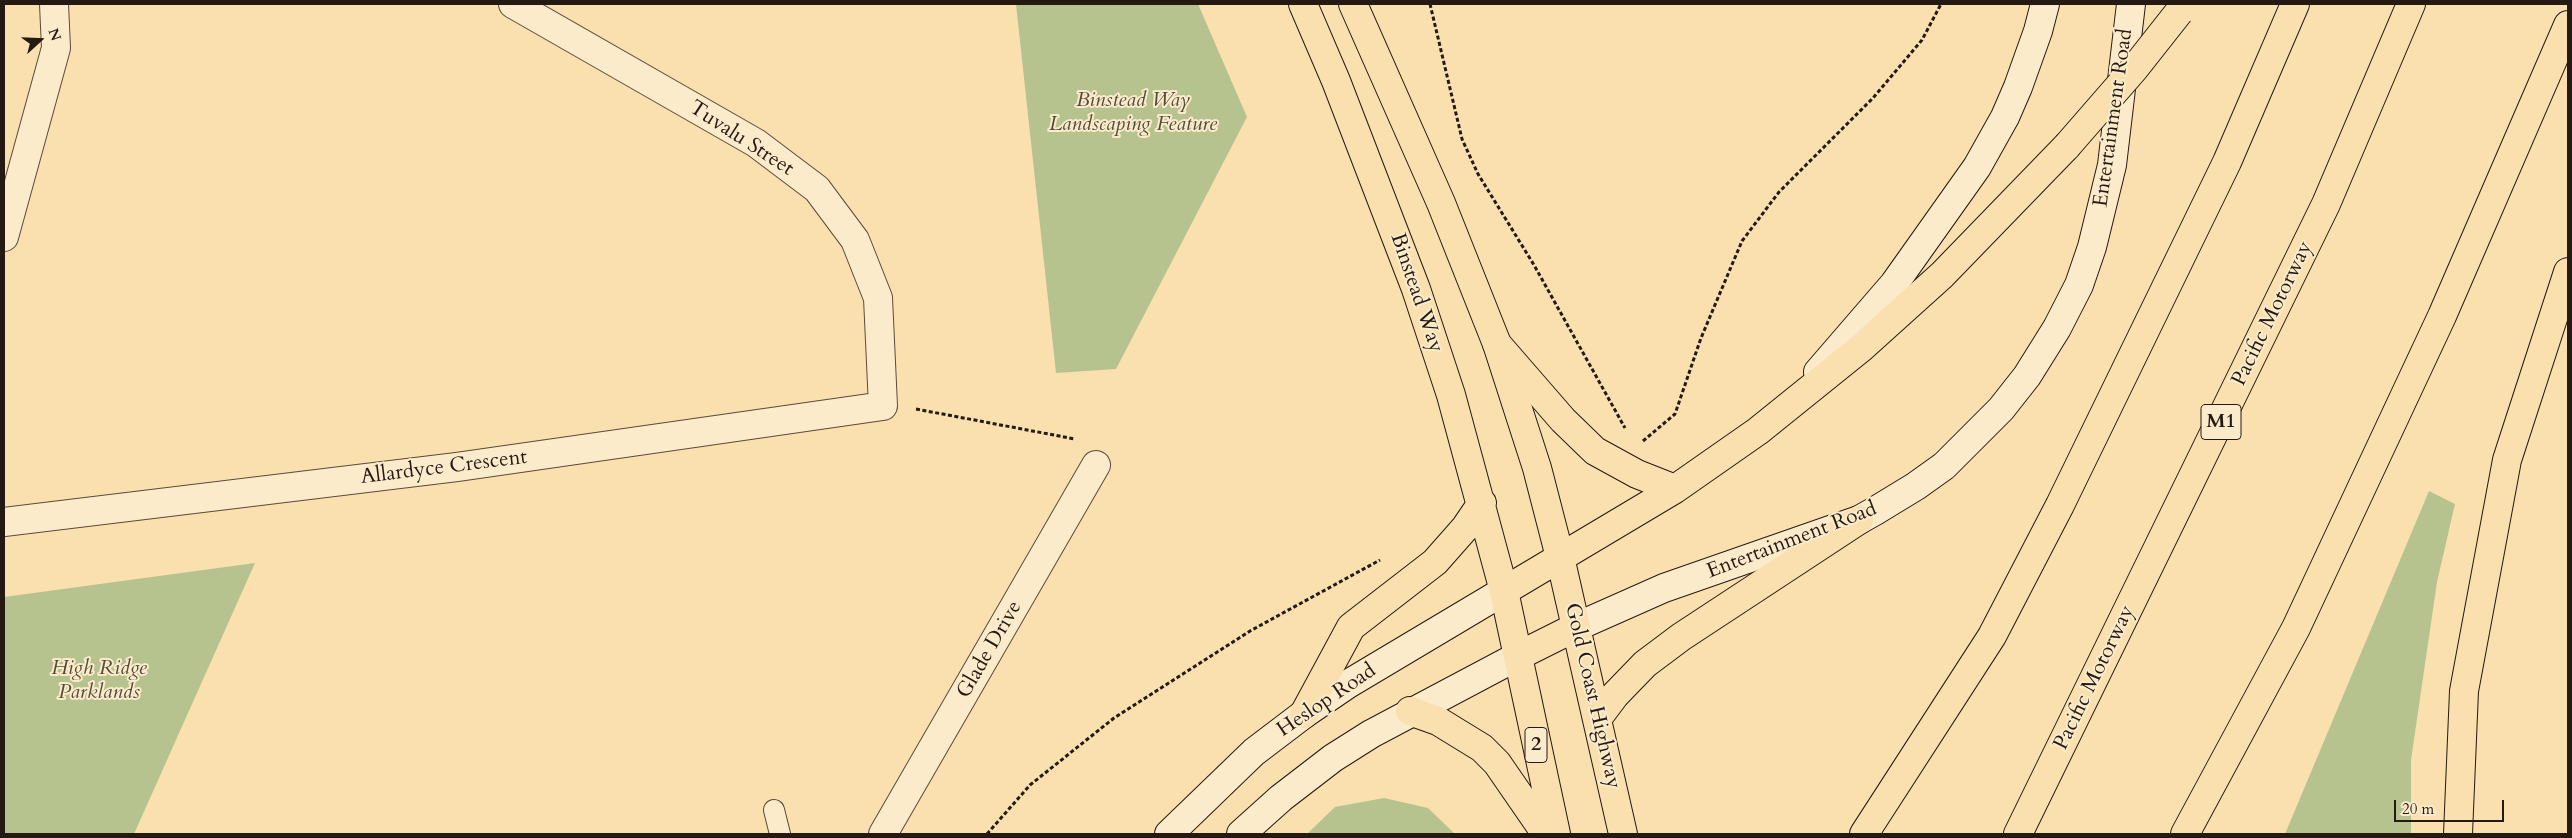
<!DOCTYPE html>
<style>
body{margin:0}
#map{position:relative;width:2572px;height:838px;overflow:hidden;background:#f9e0ae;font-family:Cardo,serif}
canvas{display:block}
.frame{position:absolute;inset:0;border:5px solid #251914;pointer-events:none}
.north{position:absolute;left:15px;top:15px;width:50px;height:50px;-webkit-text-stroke:4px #fbebca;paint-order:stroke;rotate:70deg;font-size:14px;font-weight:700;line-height:20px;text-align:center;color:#251914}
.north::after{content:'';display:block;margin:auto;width:18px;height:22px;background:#251914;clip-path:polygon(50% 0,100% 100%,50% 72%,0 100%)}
.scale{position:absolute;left:2394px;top:800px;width:110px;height:22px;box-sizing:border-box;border:2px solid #251914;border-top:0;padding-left:6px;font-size:15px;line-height:18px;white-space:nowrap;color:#251914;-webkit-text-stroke:4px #fbebca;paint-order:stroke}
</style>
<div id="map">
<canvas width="2572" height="838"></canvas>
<div class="frame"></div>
<div class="north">N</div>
<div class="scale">20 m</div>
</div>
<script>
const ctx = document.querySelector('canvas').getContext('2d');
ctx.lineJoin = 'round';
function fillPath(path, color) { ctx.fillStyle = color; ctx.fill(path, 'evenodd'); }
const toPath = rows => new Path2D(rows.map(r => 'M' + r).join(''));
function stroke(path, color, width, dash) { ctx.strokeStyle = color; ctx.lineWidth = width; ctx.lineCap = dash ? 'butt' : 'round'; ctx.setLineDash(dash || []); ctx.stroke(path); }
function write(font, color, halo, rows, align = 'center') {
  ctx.font = font + ' Cardo,serif'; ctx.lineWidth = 4; ctx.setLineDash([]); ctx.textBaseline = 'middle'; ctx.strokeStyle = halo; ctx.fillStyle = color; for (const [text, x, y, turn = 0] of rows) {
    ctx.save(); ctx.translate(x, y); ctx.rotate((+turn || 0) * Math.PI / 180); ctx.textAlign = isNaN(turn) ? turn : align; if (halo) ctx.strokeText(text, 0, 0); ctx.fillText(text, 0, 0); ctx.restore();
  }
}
fillPath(toPath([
 [1016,4,1198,4,1247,117,1116,369,1056,373],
 [2429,491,2455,504,2437,582,2411,760,2411,834,2285,834],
 [255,563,134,834,4,834,4,597],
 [1384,798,1428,808,1455,834,1307,834,1335,807]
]), '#b7c38f');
const lane = toPath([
 [774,810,780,834]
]);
const street = toPath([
 [4,237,56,48,54,4],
 [4,522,457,467,883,406,878,298,855,240,817,189,756,143,513,4],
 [883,834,1096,465]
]);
const secondary = toPath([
 [1818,372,1894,284,1977,167,2005,117,2018,87,2038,31,2045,4],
 [1576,627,1664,588,1859,520,1875,511,1916,486,1944,466,2001,409,2027,376,2057,328,2079,285,2092,247,2112,165,2131,4],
 [1169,834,1254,752,1304,714,1348,684,1504,591],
 [1241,834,1281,798,1333,758,1371,734,1520,655]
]);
const primary = toPath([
 [1303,4,1336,81,1416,289,1451,395,1504,591],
 [1353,4,1441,203,1497,344,1537,468,1560,557],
 [1304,714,1351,627,1435,562,1465,528,1482,503]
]);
const highway = toPath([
 [1497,344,1563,420,1595,451,1637,474,1675,489],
 [1560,557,1623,834],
 [1520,655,1576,627],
 [1410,711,1438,721,1482,748,1497,763,1546,834],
 [1597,719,1615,695,1645,664,1681,637,1859,520],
 [1556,834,1504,591,1675,489,1758,431,1861,348,1942,275,2067,146],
 [1864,834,1992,636,2060,505,2227,162,2295,4],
 [2018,834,2326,204,2411,4],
 [2185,834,2296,628,2442,316,2568,25],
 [2458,834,2464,691,2507,460,2568,272]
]);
stroke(lane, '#5a4b3a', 22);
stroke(street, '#5a4b3a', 30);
stroke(secondary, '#251914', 30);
stroke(primary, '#251914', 30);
stroke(highway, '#251914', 30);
stroke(toPath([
 [1430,4,1462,139,1478,174,1534,265,1625,428],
 [916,409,1075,439],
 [1643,441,1675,414,1701,338,1742,241,1779,192,1873,98,1922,40,1941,4],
 [987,834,1030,785,1114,718,1250,631,1380,560]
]), '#251914', 3, [4, 2.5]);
stroke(lane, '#fbebca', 20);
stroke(street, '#fbebca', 28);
stroke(secondary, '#fbebca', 28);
stroke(primary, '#f9e0ae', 28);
stroke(highway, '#f9e0ae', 28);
const highwayBridge = toPath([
 [2067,146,2134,69,2179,12]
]);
stroke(highwayBridge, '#251914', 30, []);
stroke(highwayBridge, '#f9e0ae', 28);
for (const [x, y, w] of [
 [2221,422,40],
 [1536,745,22]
]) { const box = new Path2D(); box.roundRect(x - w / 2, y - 17.5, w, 35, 4); ctx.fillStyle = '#fbebca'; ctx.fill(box); stroke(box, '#251914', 1); }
write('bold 20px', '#251914', null, [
 ["M1",2221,422],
 ["2",1536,745]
]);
write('italic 21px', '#514c39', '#fbebca', [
 ["Binstead Way",1133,101],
 ["Landscaping Feature",1133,125],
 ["High Ridge",99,669],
 ["Parklands",99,693]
]);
write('21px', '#251914', '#fbebca', [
 ["Entertainment Road",2114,118,-82],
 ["Tuvalu Street",741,139,33],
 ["Binstead Way",1416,293,71],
 ["Pacific Motorway",2273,314,-64],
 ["Allardyce Crescent",444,468,-7],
 ["Entertainment Road",1792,541,-21],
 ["Glade Drive",990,650,-60],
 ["Pacific Motorway",2095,678,-64],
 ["Gold Coast Highway",1592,696,77],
 ["Heslop Road",1327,701,-34]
]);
</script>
